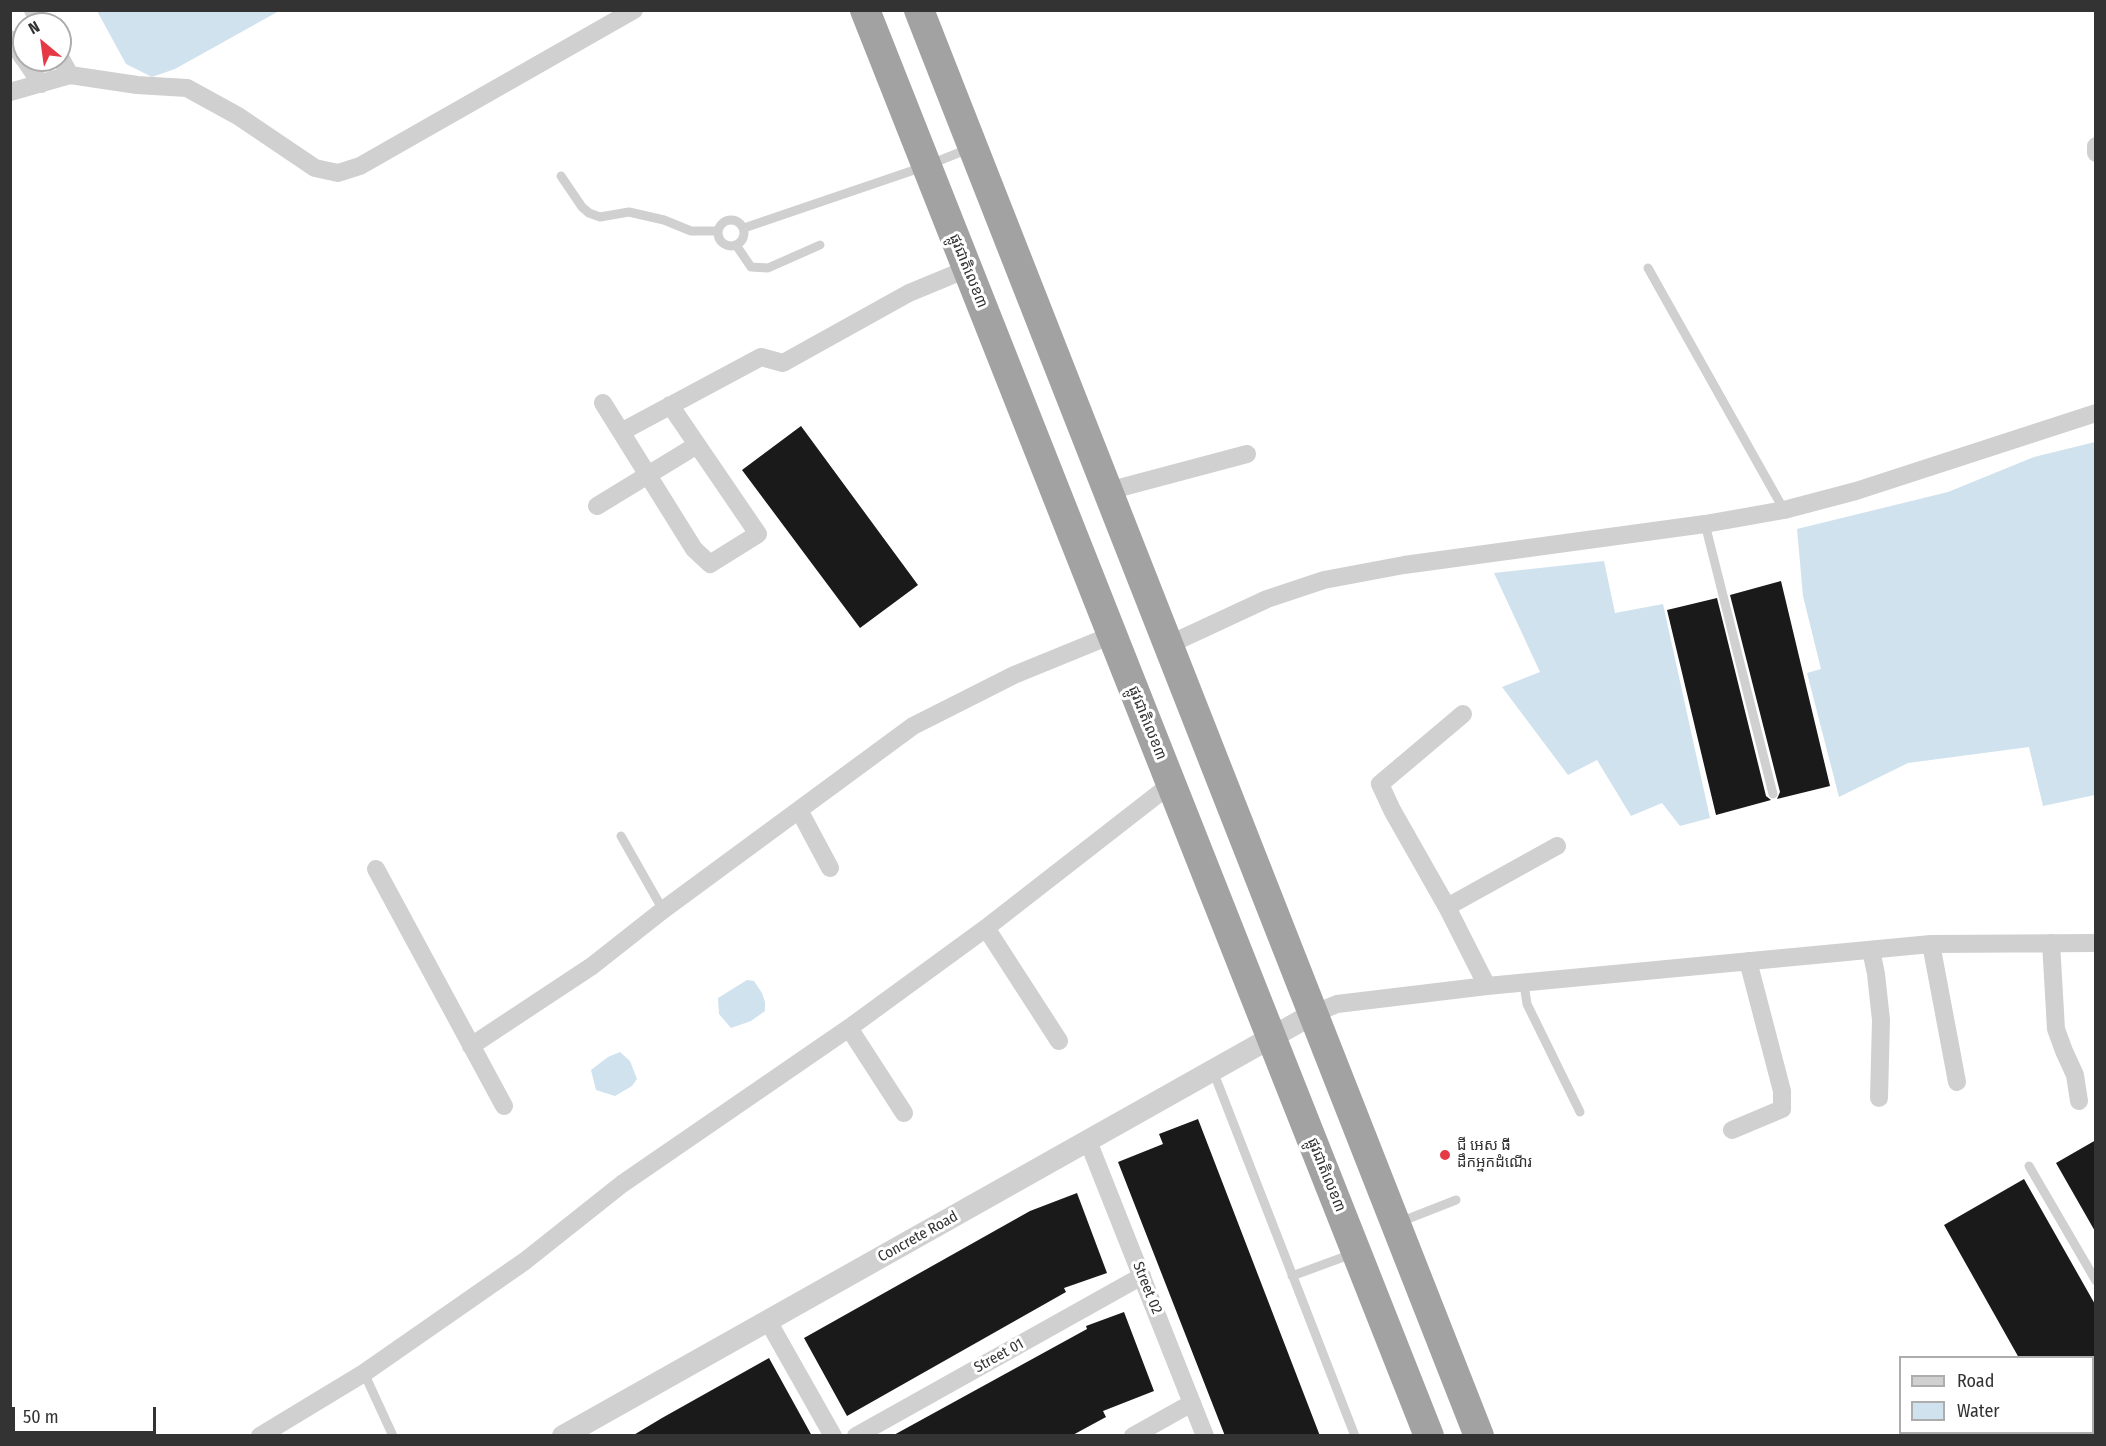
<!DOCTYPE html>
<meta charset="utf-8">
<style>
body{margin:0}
#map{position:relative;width:2106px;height:1446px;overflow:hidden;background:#fff;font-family:"Fira Sans Condensed",sans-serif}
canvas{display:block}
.frame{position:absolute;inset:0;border:12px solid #333;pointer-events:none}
.legend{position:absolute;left:1899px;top:1356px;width:195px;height:78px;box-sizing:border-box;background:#fff;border:2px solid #adadad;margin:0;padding:8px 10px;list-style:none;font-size:18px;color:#333}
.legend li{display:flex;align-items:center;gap:12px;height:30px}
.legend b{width:30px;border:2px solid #adadad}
.north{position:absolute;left:12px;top:12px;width:60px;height:60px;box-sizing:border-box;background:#fff;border:2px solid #adadad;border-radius:50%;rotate:331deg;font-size:16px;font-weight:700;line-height:24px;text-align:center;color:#333}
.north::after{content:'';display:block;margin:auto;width:21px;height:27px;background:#e63946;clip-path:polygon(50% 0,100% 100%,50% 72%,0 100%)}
.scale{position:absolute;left:12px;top:1407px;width:144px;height:27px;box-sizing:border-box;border:3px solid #333;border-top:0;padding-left:8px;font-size:18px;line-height:21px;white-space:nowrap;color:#333;-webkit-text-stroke:4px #fff;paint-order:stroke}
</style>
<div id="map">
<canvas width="2106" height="1446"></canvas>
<div class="frame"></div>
<ul class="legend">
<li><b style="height:8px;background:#d0d0d0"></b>Road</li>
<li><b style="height:16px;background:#cfe2ee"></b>Water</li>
</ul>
<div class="north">N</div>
<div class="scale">50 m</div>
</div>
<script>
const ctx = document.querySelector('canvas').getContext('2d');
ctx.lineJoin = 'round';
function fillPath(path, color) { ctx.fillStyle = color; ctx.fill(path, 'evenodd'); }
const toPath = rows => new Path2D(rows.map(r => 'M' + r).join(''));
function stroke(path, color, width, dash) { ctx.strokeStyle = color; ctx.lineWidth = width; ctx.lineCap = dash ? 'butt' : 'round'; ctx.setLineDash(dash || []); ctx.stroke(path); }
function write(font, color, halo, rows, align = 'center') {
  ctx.font = font + ' "Fira Sans Condensed","Noto Sans Khmer",sans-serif'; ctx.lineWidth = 6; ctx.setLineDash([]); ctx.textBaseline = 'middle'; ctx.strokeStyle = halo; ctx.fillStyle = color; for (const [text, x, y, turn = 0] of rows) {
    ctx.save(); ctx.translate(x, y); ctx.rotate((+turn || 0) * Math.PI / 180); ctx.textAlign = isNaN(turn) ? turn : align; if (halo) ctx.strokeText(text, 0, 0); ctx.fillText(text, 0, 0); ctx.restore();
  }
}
fillPath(toPath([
 [97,11,279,11,175,69,152,77,126,64],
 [2095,442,2095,795,2043,806,2029,747,1908,763,1839,797,1807,673,1821,669,1803,596,1797,529,1948,492,2034,457],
 [1604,561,1615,613,1663,604,1710,818,1680,826,1662,803,1631,816,1597,760,1568,775,1502,687,1540,672,1494,573],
 [747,980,754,981,762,993,765,1002,765,1011,751,1021,731,1028,719,1014,718,998],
 [620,1052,630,1061,637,1079,632,1086,615,1096,596,1090,591,1070,608,1057]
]), '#cfe2ee');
fillPath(toPath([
 [801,426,918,585,860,628,742,470],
 [1781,581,1830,786,1777,799,1780,792,1730,595],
 [1717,598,1766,796,1771,800,1716,815,1667,610],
 [1198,1119,1320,1436,1225,1436,1118,1162,1163,1144,1159,1134],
 [2096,1140,2096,1233,2056,1163],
 [2024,1179,2096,1306,2096,1358,2019,1358,1944,1225],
 [1077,1193,1107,1273,1064,1288,1066,1292,847,1416,804,1338,1030,1211],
 [1124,1312,1154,1391,1103,1411,1106,1417,1071,1436,892,1436,1087,1329,1086,1326],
 [769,1358,812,1436,632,1436,662,1418]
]), '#1a1a1a');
stroke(toPath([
 [561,176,582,207,589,213,600,217,629,212,664,220,691,231,718,231],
 '718 233a13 13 0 1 1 26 0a13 13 0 1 1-26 0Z',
 [744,228,926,166,968,149],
 [736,245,751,267,768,268,820,245],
 [1648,268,1784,510],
 [1705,524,1773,794],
 [621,836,663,910],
 [1524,984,1527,1004,1580,1112],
 [1213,1071,1355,1436],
 [2029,1166,2096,1281],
 [1400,1222,1456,1200],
 [1292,1276,1352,1254],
 [364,1373,393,1436],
 [2092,1402,2096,1400],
 [2030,1436,2036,1432]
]), '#d0d0d0', 9);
stroke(toPath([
 [33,10,41,24],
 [10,39,24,59],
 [60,57,70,75],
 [25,60,41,84],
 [10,92,70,75,137,85,187,88,238,116,315,168,338,173,360,166,634,10],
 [2096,146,2096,153],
 [603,403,694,549,710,564,758,534,670,405],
 [621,432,761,357,783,363,909,293,967,269],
 [1108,491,1247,454],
 [597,506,697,445],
 [1168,645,1267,599,1324,580,1404,565,1705,524,1784,510,1856,491,2096,413],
 [1463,714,1380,784,1392,810,1447,907,1487,986],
 [799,810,830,868],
 [376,869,504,1106],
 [1447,907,1557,846],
 [986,928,1059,1041],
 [2051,943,2056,1029,2064,1051,2075,1075,2079,1101],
 [1931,944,1957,1082],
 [1871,950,1876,974,1881,1020,1879,1098],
 [1313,1014,1337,1004,1487,986,1931,944,2096,943],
 [849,1028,904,1113],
 [471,1046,592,966,663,910,913,726,1014,675,1112,635],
 [1732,1130,1782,1109,1782,1091,1748,961],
 [1088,1141,1205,1436],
 [768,1321,833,1436],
 [260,1436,364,1373,525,1261,622,1184,849,1028,986,928,1171,784],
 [856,1436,1142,1276],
 [1133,1436,1192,1403]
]), '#d0d0d0', 18);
stroke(toPath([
 [563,1436,1313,1014]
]), '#d0d0d0', 22);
stroke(toPath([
 [865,10,1429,1436],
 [919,10,1479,1436]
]), '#a2a2a2', 30);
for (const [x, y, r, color] of [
 [1445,1155,6,"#e63946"]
]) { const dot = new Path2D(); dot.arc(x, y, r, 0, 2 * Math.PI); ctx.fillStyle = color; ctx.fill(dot); stroke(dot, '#fff', 2); }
write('15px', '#333', '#fff', [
 ["ផ្លូវជាតិលេខ៣",968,271,68],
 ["ផ្លូវជាតិលេខ៣",1147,723,68],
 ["ផ្លូវជាតិលេខ៣",1326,1175,68],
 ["Concrete Road",918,1237,-29],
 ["Street 02",1147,1288,68],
 ["Street 01",999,1356,-29]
]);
write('15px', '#333', '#fff', [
 ["ជី អេស ធី",1457,1146],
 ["ដឹកអ្នកដំណើរ",1457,1163]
], 'left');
</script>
